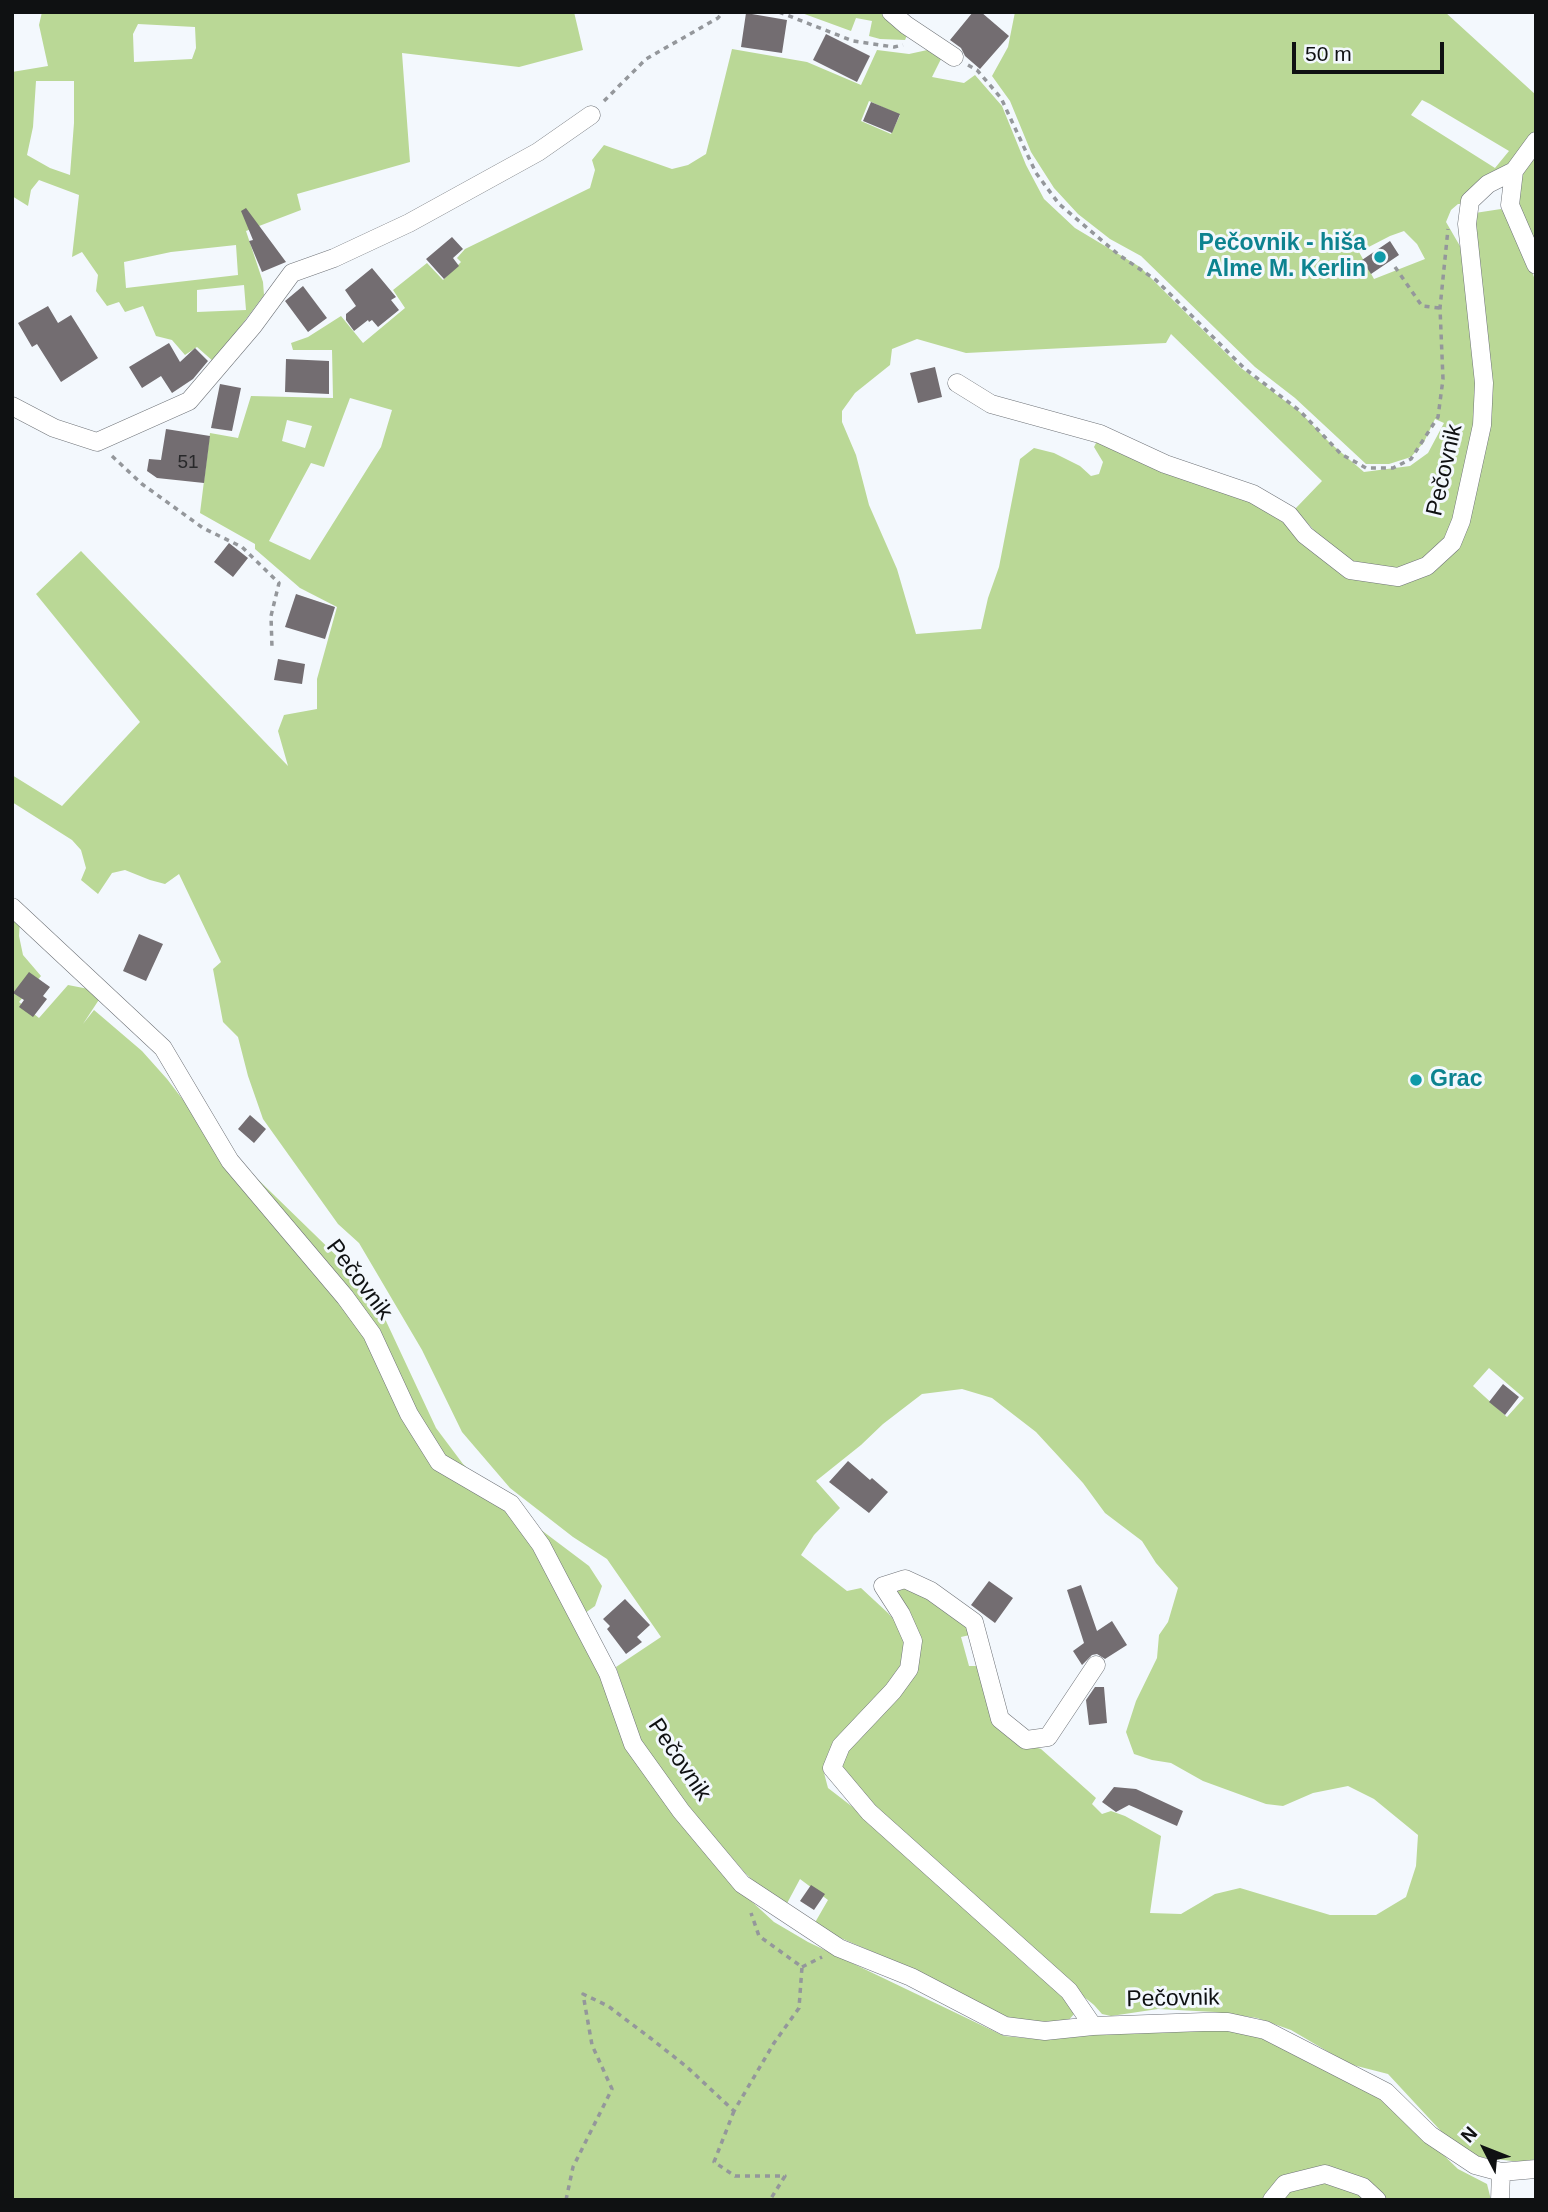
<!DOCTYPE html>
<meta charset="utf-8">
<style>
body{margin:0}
#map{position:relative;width:1548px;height:2212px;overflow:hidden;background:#f3f8fd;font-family:Arial,sans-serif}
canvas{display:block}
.frame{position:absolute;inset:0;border:14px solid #0f1112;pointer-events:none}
.north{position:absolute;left:1450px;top:2114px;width:70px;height:70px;-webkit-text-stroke:5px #f3f8fd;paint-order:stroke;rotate:312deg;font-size:19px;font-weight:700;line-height:28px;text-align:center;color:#0f1112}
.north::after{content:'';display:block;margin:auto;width:24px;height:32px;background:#0f1112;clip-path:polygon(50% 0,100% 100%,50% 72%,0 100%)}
.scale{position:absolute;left:1292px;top:42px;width:152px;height:32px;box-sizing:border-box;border:4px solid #0f1112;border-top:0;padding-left:9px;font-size:21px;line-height:24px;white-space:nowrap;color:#0f1112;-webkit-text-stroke:5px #f3f8fd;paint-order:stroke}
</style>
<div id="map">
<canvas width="1548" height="2212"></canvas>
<div class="frame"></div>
<div class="north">N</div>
<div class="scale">50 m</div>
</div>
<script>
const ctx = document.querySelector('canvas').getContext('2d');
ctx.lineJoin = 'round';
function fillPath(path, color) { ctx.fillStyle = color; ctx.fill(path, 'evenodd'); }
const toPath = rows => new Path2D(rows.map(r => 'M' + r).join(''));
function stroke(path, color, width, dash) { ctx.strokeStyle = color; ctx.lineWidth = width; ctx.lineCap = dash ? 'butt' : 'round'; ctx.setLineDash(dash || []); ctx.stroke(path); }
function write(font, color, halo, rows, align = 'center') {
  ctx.font = font + ' Arial,sans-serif'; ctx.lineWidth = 6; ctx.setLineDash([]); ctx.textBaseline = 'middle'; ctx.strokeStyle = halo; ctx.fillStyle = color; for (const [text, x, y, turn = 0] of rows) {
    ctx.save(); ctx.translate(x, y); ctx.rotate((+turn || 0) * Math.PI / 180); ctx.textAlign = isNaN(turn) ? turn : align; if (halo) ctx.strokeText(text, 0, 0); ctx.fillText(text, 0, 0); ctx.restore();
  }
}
fillPath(toPath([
 [42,12,574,12,583,50,519,67,402,53,410,162,297,194,301,210,246,231,263,282,264,295,214,362,197,347,185,355,172,340,156,336,143,306,125,312,119,302,107,306,96,291,98,275,82,252,72,257,79,195,39,180,31,190,28,206,12,196,12,72,48,66,39,25],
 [138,24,195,27,196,48,192,59,134,62,133,34],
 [36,81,74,81,74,123,70,175,50,168,27,155,33,127],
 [236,245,238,275,126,288,124,262,171,252],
 [244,285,246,310,197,312,197,290],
 [799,12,882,12,908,33,905,40,880,39,869,36,872,21,856,18,851,31],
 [1015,12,1445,12,1536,95,1536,133,1528,147,1508,167,1475,190,1465,204,1458,204,1451,210,1446,222,1464,253,1479,363,1479,408,1456,523,1446,541,1428,559,1413,569,1388,575,1368,570,1342,557,1327,545,1295,509,1322,481,1171,334,1166,343,966,353,917,339,892,349,890,365,855,393,842,411,842,422,856,455,869,505,897,569,916,634,981,629,988,598,999,567,1020,459,1034,448,1054,453,1080,466,1091,476,1099,474,1103,462,1094,447,1099,437,1268,504,1305,532,1310,542,1336,565,1359,577,1384,583,1409,582,1432,571,1452,552,1463,533,1488,422,1490,379,1487,336,1471,238,1471,225,1475,213,1501,209,1509,218,1526,254,1536,283,1536,2159,1520,2162,1479,2157,1453,2144,1388,2074,1349,2064,1291,2030,1257,2018,1215,2012,1158,2009,1111,2016,1102,2014,1094,2005,1040,1961,946,1869,842,1781,839,1767,844,1749,892,1701,916,1662,916,1634,906,1615,892,1599,891,1593,895,1587,912,1588,933,1598,961,1618,974,1634,961,1637,969,1666,984,1666,986,1691,993,1715,1003,1730,1015,1740,1041,1749,1096,1798,1092,1804,1102,1814,1111,1811,1125,1816,1161,1836,1150,1913,1181,1914,1215,1894,1240,1888,1330,1915,1376,1915,1406,1897,1416,1866,1418,1835,1374,1799,1348,1786,1313,1793,1283,1806,1266,1804,1203,1781,1171,1763,1152,1760,1134,1754,1126,1732,1136,1701,1157,1658,1159,1635,1168,1622,1178,1588,1156,1563,1142,1541,1105,1513,1083,1483,1036,1432,992,1398,962,1389,922,1394,883,1424,861,1445,816,1481,840,1508,814,1535,801,1555,847,1591,861,1588,888,1613,904,1632,906,1660,894,1682,829,1751,823,1769,828,1788,924,1862,1030,1969,1067,1996,1075,2013,1066,2023,1034,2025,1008,2017,974,2002,917,1971,813,1926,828,1900,800,1879,784,1909,746,1874,677,1794,641,1743,616,1667,661,1637,607,1559,573,1537,510,1488,462,1432,422,1350,359,1243,338,1224,263,1119,248,1076,238,1037,223,1022,213,969,221,962,179,874,165,884,150,880,125,870,112,873,98,894,81,880,86,868,81,850,72,840,12,802,12,775,62,806,140,722,36,594,81,551,288,766,278,731,284,715,317,709,317,679,337,607,300,588,255,549,255,544,200,513,210,433,238,438,251,396,333,398,332,350,293,350,291,343,308,337,341,316,363,343,405,308,393,290,427,263,443,280,461,262,457,258,465,249,590,188,595,170,592,160,604,145,672,169,688,165,706,154,732,49,807,62,861,85,877,50,909,54,932,49,942,57,932,77,964,83,975,75,1002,106,1026,165,1044,199,1075,228,1140,267,1241,368,1300,412,1329,442,1364,472,1410,466,1428,453,1444,423,1435,419,1424,442,1411,457,1389,464,1366,464,1295,398,1255,367,1141,256,1110,239,1078,214,1054,188,1031,152,1010,101,992,76,1008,47],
 [1422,100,1430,104,1509,151,1495,168,1411,115],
 [869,101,900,115,891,134,861,121],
 [1404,231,1417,244,1425,259,1374,279,1359,252,1390,236],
 [350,398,392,410,381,447,310,560,269,541,311,463,324,467],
 [287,420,312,426,305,448,282,441],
 [1489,1368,1524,1398,1507,1417,1473,1386],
 [1536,152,1536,250,1525,225,1515,191,1527,163],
 [12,913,20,920,19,936,23,955,41,976,19,1002,39,1018,68,985,104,992,83,1024,94,1010,142,1051,167,1079,203,1126,349,1268,386,1321,436,1428,463,1464,500,1499,589,1566,602,1586,595,1606,578,1618,626,1745,736,1887,774,1922,808,1942,1004,2036,1036,2039,1091,2033,1211,2028,1250,2035,1285,2046,1384,2098,1458,2169,1487,2184,1491,2200,12,2200]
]), '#bad896');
fillPath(toPath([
 [973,12,981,12,1009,36,980,69,965,56,961,48,950,40],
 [746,13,787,20,782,53,741,47],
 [826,34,870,56,857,82,813,60],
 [871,102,900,114,892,133,863,121],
 [246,208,286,262,262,272,249,241,253,240,241,211],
 [452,237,463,249,453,258,459,266,444,279,426,259],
 [1390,241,1399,255,1371,274,1362,260],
 [372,268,396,297,391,300,399,310,378,327,372,320,369,322,368,320,354,331,346,320,346,314,356,306,345,290],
 [303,286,327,318,308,332,285,301],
 [48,306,58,323,71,315,98,358,61,382,37,344,32,347,18,323],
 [169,343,180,362,195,348,208,361,193,379,172,393,161,376,142,388,129,367],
 [286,359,329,361,329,394,285,392],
 [935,367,942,397,918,403,910,373],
 [220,384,241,388,232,431,211,428],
 [166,429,210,436,204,483,157,478,147,471,149,459,161,460],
 [229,543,248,558,233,577,214,562],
 [296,594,335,607,325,639,285,627],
 [278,659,305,664,302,684,274,680],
 [139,934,163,944,146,981,123,971],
 [29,972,50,987,43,996,47,999,33,1017,19,1007,24,1000,13,993],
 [250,1115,266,1129,254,1143,238,1129],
 [1503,1384,1519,1397,1505,1415,1489,1402],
 [848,1461,870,1480,872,1478,888,1492,869,1513,829,1482],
 [989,1581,1013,1598,995,1623,971,1605],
 [1081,1585,1097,1631,1112,1621,1127,1645,1105,1659,1097,1654,1092,1655,1082,1665,1073,1651,1084,1643,1067,1590],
 [625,1599,650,1625,637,1637,642,1642,626,1654,607,1629,610,1626,603,1619],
 [1095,1687,1104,1687,1107,1723,1089,1725,1086,1700],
 [1114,1787,1136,1789,1183,1811,1177,1826,1129,1805,1116,1812,1102,1802],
 [811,1885,825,1894,814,1910,800,1901]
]), '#736d71');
const minor = toPath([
 [891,12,906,25,954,57],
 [1536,141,1514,171,1510,205,1536,265],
 [957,383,991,404,1100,434,1165,464,1253,494,1289,515,1305,535,1350,570,1398,577,1427,566,1452,543,1461,521,1482,425,1484,383,1467,224,1470,201,1488,184,1514,171],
 [12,406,54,428,97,442,189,401,253,326,292,273,334,258,409,223,538,152,591,115],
 [12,907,163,1048,230,1161,345,1297,372,1334,409,1414,439,1462,511,1504,541,1545,608,1673,633,1744,681,1811,742,1884,839,1948,911,1977,1005,2026,1045,2031,1093,2026,1204,2022,1228,2022,1265,2030,1386,2092,1430,2135,1475,2165,1501,2172,1536,2169],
 [1093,2026,1069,1991,869,1812,832,1768,841,1746,893,1691,909,1669,913,1641,901,1614,883,1586,905,1579,931,1591,974,1622,1000,1719,1026,1740,1048,1737,1096,1665],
 [1272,2200,1285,2184,1325,2174,1363,2187,1377,2200],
 [1500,2200,1501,2172]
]);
stroke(minor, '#6f7378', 19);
stroke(toPath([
 [779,12,853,41,894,47,903,45],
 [968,65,977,70,1001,98,1036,173,1059,204,1119,255,1156,280,1244,368,1300,411,1341,454,1366,468,1393,468,1411,459,1438,417,1443,379,1440,308,1448,229],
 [604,101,646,59,718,18,723,12],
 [1395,267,1422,306,1440,308],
 [112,456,142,484,203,528,242,547,279,583,271,616,272,648],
 [802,1967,822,1957],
 [734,2111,714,2162,735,2176,785,2176,770,2200],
 [566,2200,573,2167,612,2089,592,2045,583,1994,608,2006,649,2037,687,2067,734,2111,774,2043,799,2008,802,1967,759,1936,751,1913]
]), '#94979b', 3.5, [5, 5]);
stroke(minor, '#fff', 18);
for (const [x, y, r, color] of [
 [1380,257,7,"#0f9aa8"],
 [1416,1080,7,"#0f9aa8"]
]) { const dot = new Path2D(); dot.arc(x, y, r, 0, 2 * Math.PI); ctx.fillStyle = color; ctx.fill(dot); stroke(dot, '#f3f8fd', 2.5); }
write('19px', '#28282a', null, [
 ["51",188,463]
]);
write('bold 23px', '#0d838f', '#f3f8fd', [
 ["Pečovnik - hiša",1366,244],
 ["Alme M. Kerlin",1366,270],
 ["Grac",1430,1080,"left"]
], 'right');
write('23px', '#0f1112', '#f3f8fd', [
 ["Pečovnik",1445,470,-77],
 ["Pečovnik",359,1280,53],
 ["Pečovnik",679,1760,56],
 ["Pečovnik",1173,1999,-1]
]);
</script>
